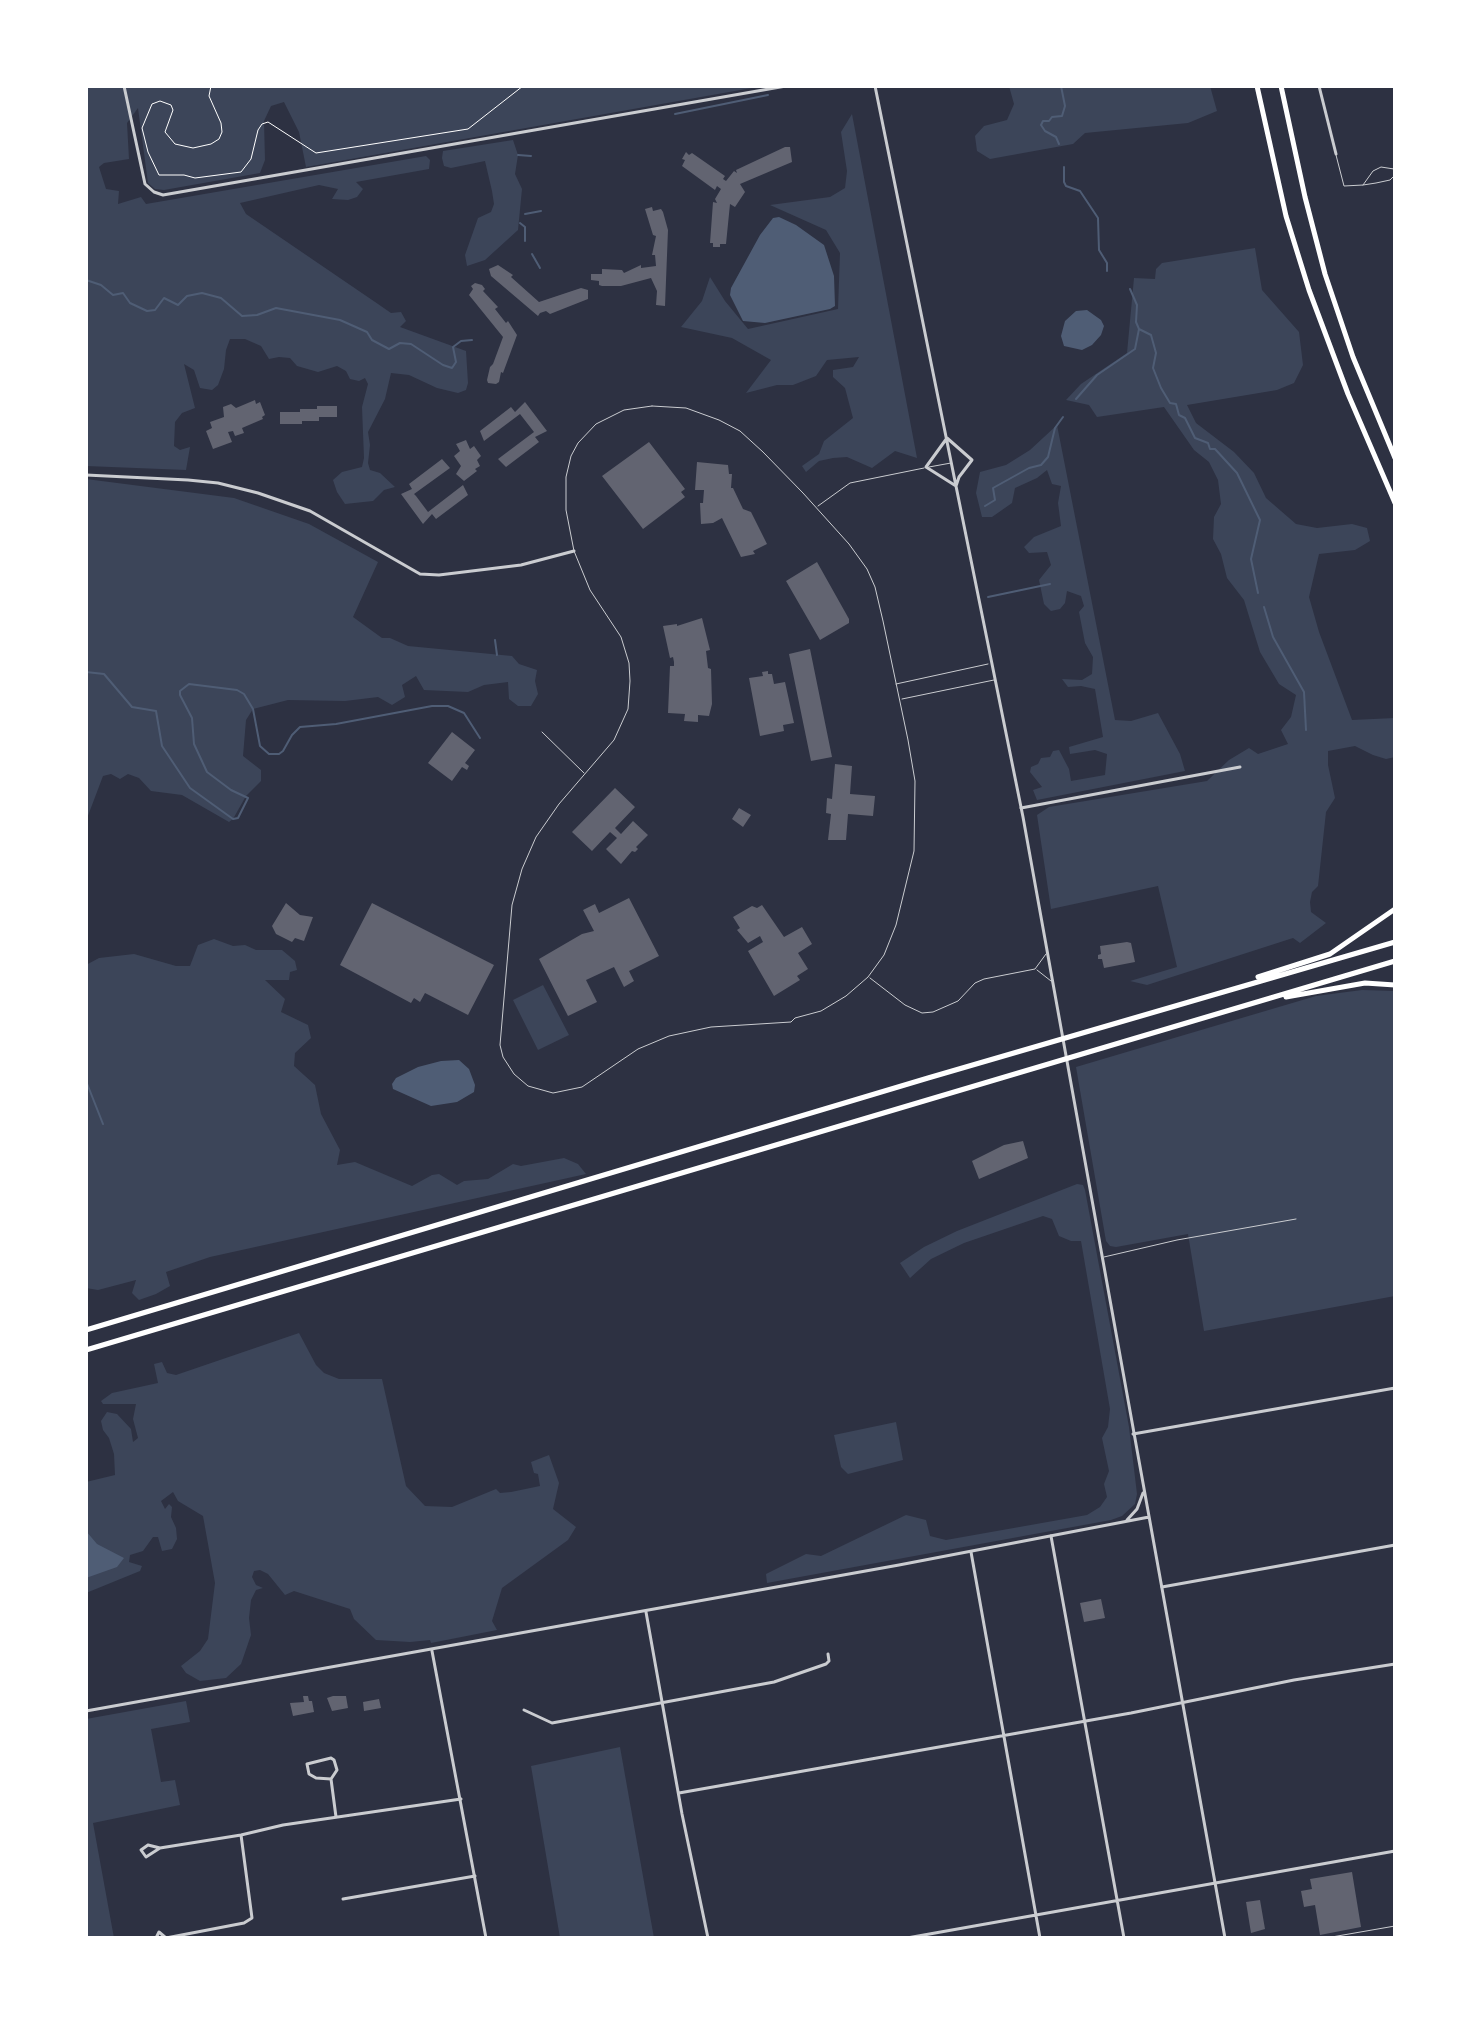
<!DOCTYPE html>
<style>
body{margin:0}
#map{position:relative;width:1481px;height:2024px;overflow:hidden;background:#2d3142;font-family:Montserrat,sans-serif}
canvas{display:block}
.frame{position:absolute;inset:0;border:88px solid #fff;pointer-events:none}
</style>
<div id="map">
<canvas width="1481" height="2024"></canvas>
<div class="frame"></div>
</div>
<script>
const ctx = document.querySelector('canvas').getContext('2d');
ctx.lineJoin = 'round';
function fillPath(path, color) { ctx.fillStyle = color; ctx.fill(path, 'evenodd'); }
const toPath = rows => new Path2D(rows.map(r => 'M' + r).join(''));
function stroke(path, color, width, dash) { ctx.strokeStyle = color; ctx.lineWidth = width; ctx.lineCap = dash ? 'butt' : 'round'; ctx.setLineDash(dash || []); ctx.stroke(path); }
fillPath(toPath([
 [86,86,763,86,306,167,299,132,284,102,271,106,264,121,265,160,260,173,164,190,155,189,148,183,138,108,127,123,129,159,104,163,99,167,106,189,119,191,118,204,141,197,146,204,426,156,430,160,429,169,356,182,363,189,357,197,348,200,332,199,338,189,319,185,240,203,246,214,378,304,391,313,401,312,406,321,400,327,466,351,468,383,466,390,458,393,437,388,409,375,391,373,385,399,368,432,370,445,368,463,370,470,380,473,395,487,384,490,373,501,345,504,337,492,333,480,342,472,362,467,364,458,362,407,368,384,365,378,359,381,350,379,346,371,337,366,318,372,297,366,290,358,279,357,269,359,261,346,245,339,230,339,226,350,224,369,218,385,212,390,200,388,194,370,184,364,195,408,182,413,175,422,174,446,180,450,190,447,186,470,86,466],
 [1009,86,1210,86,1217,111,1188,123,1085,133,1073,144,990,159,977,151,975,136,984,126,1007,120,1014,104],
 [852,114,917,458,895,451,872,468,847,457,833,458,819,461,806,472,802,466,819,454,824,441,853,418,845,388,833,377,833,370,853,367,859,357,827,360,816,376,793,385,777,385,746,393,771,360,732,338,681,327,702,301,710,277,725,301,748,329,838,309,840,253,826,230,770,205,830,197,845,188,847,171,841,132],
 [513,140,518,155,515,174,522,189,518,230,485,260,467,266,465,255,478,218,491,212,494,204,492,191,485,161,451,168,444,166,442,158,443,151],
 [1255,248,1262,290,1299,332,1303,365,1294,383,1277,390,1187,405,1196,423,1234,452,1254,473,1266,498,1296,524,1317,528,1352,524,1367,528,1370,541,1355,550,1319,554,1309,597,1319,632,1352,720,1395,718,1395,757,1386,759,1373,755,1355,746,1328,751,1328,765,1335,798,1326,812,1318,886,1312,892,1310,902,1311,912,1326,923,1300,943,1293,938,1147,985,1130,981,1177,967,1158,886,1051,909,1037,815,1049,807,1207,781,1229,760,1249,748,1258,754,1288,744,1281,730,1291,717,1296,695,1279,684,1260,652,1244,600,1227,578,1221,554,1213,539,1214,517,1221,504,1218,480,1209,462,1194,450,1164,407,1097,417,1089,405,1066,400,1081,384,1127,353,1134,278,1155,279,1156,269,1162,263],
 [1057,425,1115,720,1131,721,1158,713,1180,754,1185,771,1037,800,1033,790,1042,787,1030,772,1031,767,1038,764,1041,758,1050,757,1053,751,1059,750,1069,769,1071,781,1105,775,1107,754,1095,750,1070,754,1069,747,1103,737,1095,689,1081,686,1068,687,1062,679,1082,680,1092,674,1093,657,1085,643,1079,612,1084,606,1081,596,1067,591,1065,603,1060,609,1051,611,1044,604,1039,580,1051,565,1047,552,1029,553,1024,547,1034,537,1061,526,1058,503,1061,486,1052,484,1047,470,1037,478,1015,488,1012,503,992,517,982,517,976,493,980,472,1006,465,1030,450],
 [86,479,234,498,309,524,378,562,353,617,382,638,390,638,408,646,512,656,519,664,537,670,535,681,538,694,531,706,518,706,509,699,508,682,484,685,468,692,424,690,416,676,402,685,405,697,392,705,378,697,345,701,288,700,253,709,246,720,243,756,261,770,261,781,246,796,233,819,229,822,182,795,151,791,139,778,128,774,120,779,111,774,103,776,86,821],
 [214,939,233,946,245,945,256,950,282,950,295,961,297,970,290,972,289,980,265,980,285,999,281,1012,308,1025,311,1038,295,1053,294,1066,315,1085,321,1114,340,1150,337,1165,355,1162,412,1186,432,1175,439,1174,457,1185,464,1181,488,1179,513,1164,521,1166,564,1158,578,1164,586,1174,210,1257,166,1272,170,1286,156,1294,139,1300,132,1293,136,1280,98,1290,86,1288,86,965,99,958,134,954,176,966,190,966,198,945],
 [543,985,569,1035,538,1050,513,1000],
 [1362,990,1395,991,1395,1296,1204,1331,1188,1234,1116,1247,1110,1246,1106,1241,1076,1067,1316,996],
 [1077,1184,1083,1185,1085,1190,1129,1427,1137,1494,1135,1504,1122,1516,1111,1520,767,1583,766,1574,806,1554,821,1556,906,1515,926,1520,930,1536,946,1540,1087,1515,1100,1507,1107,1497,1104,1484,1109,1471,1102,1438,1108,1427,1110,1409,1081,1241,1071,1241,1059,1236,1052,1219,1043,1216,964,1243,931,1259,910,1278,900,1263,924,1247,957,1231],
 [299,1333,316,1365,324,1373,339,1379,382,1379,406,1486,425,1506,452,1507,496,1489,500,1493,511,1492,540,1486,538,1474,534,1473,531,1462,549,1455,559,1483,553,1509,576,1527,568,1540,502,1588,492,1621,497,1630,431,1643,430,1640,410,1642,376,1640,354,1619,350,1609,294,1591,285,1595,268,1574,260,1570,254,1571,252,1577,256,1585,263,1588,256,1590,251,1600,249,1618,251,1635,241,1664,226,1678,200,1681,186,1673,181,1666,200,1651,208,1639,215,1583,203,1516,178,1501,173,1492,161,1501,165,1509,169,1504,172,1507,171,1517,176,1528,177,1539,172,1549,162,1551,158,1537,153,1537,143,1551,130,1555,129,1562,142,1566,140,1571,86,1593,86,1482,115,1475,114,1454,109,1438,103,1430,101,1421,107,1412,117,1414,131,1429,133,1442,138,1438,133,1419,136,1404,103,1404,101,1401,112,1393,158,1383,154,1364,162,1362,167,1373,176,1375],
 [896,1422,903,1460,848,1474,841,1467,834,1435],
 [186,1701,190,1722,151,1729,161,1782,175,1780,180,1805,93,1823,114,1938,86,1938,86,1719],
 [620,1747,654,1938,560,1938,531,1766]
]), '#3c4559');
fillPath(toPath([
 [779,217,796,225,824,245,834,276,835,306,830,309,765,323,743,321,730,295,731,288,760,235,773,218],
 [1087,310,1101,320,1104,326,1101,335,1092,345,1082,350,1064,346,1061,336,1065,321,1076,311],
 [459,1060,469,1069,475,1085,474,1092,457,1102,431,1106,393,1089,392,1084,396,1078,418,1067,441,1061],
 [86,1531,97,1544,124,1558,117,1567,86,1578]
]), '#4f5d75');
stroke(toPath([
 [675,114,768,95],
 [1059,144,1056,137,1045,131,1041,125,1043,121,1049,121,1052,117,1062,116,1065,106,1061,86],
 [518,155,531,156],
 [1064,167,1064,182,1066,186,1080,191,1098,218,1099,250,1107,263,1107,271],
 [525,214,541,211],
 [520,223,525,227,525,241],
 [532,254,540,268],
 [86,280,101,285,113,295,123,293,130,303,147,311,155,310,164,298,178,305,187,296,202,293,221,298,242,316,257,315,276,308,340,320,367,332,372,340,389,349,400,343,411,344,443,365,452,368,456,362,453,347,461,341,472,340],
 [1130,289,1137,305,1136,322,1139,329,1151,335,1156,353,1153,368,1161,388,1170,403,1176,404,1179,415,1185,418,1195,438,1208,443,1210,449,1215,449,1237,473,1260,520,1251,559,1258,593],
 [1076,399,1097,375,1135,349,1139,329],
 [985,506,995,500,993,488,1029,468,1041,465,1048,457,1055,428,1063,417],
 [988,597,1050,584],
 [1264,607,1273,637,1304,692,1306,730],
 [495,640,497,655],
 [86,672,104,674,132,707,156,711,162,746,190,788,233,819,238,818,248,798,231,790,207,772,194,744,192,718,180,695,180,691,189,684,237,690,244,694,253,709,260,746,269,754,279,754,283,751,292,735,300,727,336,724,432,706,448,706,464,713,480,738],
 [86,1081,103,1124]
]), '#4f5d75', 2);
fillPath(toPath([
 [785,147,790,147,792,162,740,184,745,192,735,207,730,204,726,244,720,244,720,247,713,247,713,243,710,243,713,202,717,203,715,199,721,189,717,186,715,190,682,166,685,160,682,159,686,152,689,155,692,153,725,176,723,179,726,181,734,171,737,173,736,170],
 [652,207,653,211,661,209,663,212,668,230,665,306,656,305,657,291,651,278,621,286,602,286,599,285,599,281,591,280,591,274,602,274,602,269,622,270,624,273,641,265,641,268,656,266,655,255,652,255,656,236,653,235,645,209],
 [498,265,513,275,511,277,539,302,581,288,588,290,588,299,550,314,546,311,540,313,538,316,491,276,489,269],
 [475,283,482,285,485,289,483,291,498,307,495,309,506,323,508,321,517,335,503,373,501,372,499,382,496,384,488,383,487,380,490,367,493,364,503,337,469,295,473,289,471,286],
 [255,400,256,404,260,402,265,415,262,417,263,419,242,428,244,433,235,436,233,431,228,432,232,442,213,449,206,431,212,428,210,422,224,417,223,407,231,404,236,408],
 [525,402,547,431,535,437,539,442,506,467,498,459,534,432,520,414,484,441,480,431,511,407,515,412],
 [317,406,337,406,337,417,319,417,319,421,302,421,302,424,280,424,280,412,300,412,300,409,317,409],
 [466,440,470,449,474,446,481,456,477,460,480,466,475,469,477,471,464,481,456,474,461,466,454,456,460,451,456,444],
 [649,442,685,489,681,492,685,497,643,529,602,476],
 [442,459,450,468,414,494,416,496,428,512,463,485,468,495,436,519,432,514,423,524,401,494,412,489,409,484],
 [697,462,728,465,729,474,732,474,731,488,733,488,743,509,751,512,767,544,753,551,755,554,741,557,722,518,713,523,701,524,700,503,703,503,704,490,695,490],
 [817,562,849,619,849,623,820,640,786,581],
 [702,618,710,650,706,651,708,668,711,669,712,704,709,716,698,715,698,722,684,721,685,714,668,713,670,666,674,666,674,662,673,657,670,658,663,626,677,624,677,626],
 [810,649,832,757,811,761,789,654],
 [768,671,768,674,772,674,774,684,785,682,794,723,783,725,784,731,760,736,749,678,763,676,762,672],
 [452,732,475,750,465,763,469,766,467,770,462,767,452,781,428,763],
 [835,764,852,766,850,794,875,796,873,816,848,814,846,840,828,840,831,814,826,813,827,798,832,799],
 [615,788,635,807,615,828,621,834,633,821,648,835,636,847,638,849,635,852,632,851,621,864,606,849,617,838,610,832,592,851,572,832],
 [739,808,751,815,743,827,732,819],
 [629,898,659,956,629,971,634,981,624,987,614,967,586,980,597,1002,568,1016,539,959,582,934,594,931,583,910,595,904,599,913],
 [286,903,300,915,313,917,304,941,295,938,292,942,276,934,272,926],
 [372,903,494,965,468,1015,425,993,420,1002,414,998,411,1003,340,965],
 [762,905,784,937,802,927,812,944,798,953,808,969,797,976,800,980,774,996,748,951,763,942,760,936,748,943,737,930,740,928,733,917,752,906,757,908],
 [1127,942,1131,943,1135,962,1104,968,1102,959,1098,959,1098,955,1101,954,1100,946],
 [1023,1141,1028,1158,979,1179,972,1161,1004,1145],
 [1101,1599,1105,1618,1084,1622,1080,1603],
 [303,1696,308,1696,309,1701,312,1701,314,1712,293,1716,290,1703,304,1702],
 [333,1696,346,1696,348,1708,332,1711,327,1698],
 [379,1699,381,1708,364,1711,363,1702],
 [1352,1872,1361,1927,1320,1935,1315,1905,1304,1907,1301,1891,1312,1889,1310,1879],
 [1260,1900,1265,1929,1251,1933,1246,1902]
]), '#626471');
stroke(toPath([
 [211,86,209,96,221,123,222,132,219,139,211,144,193,148,175,144,165,132,173,110,171,105,160,101,152,104,142,128,148,152,159,175,184,175,195,178,241,172,251,159,258,130,262,124,268,122,316,153,468,129,523,86]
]), '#fff', 1);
stroke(toPath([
 [1336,155,1344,186,1363,185,1376,183,1390,180,1394,176,1394,169,1381,167,1373,171,1363,185],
 [652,406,686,408,719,420,740,431,763,452,803,493,849,544,867,569,875,587,883,621,908,740,915,781,914,851,896,925,884,955,868,977,846,996,821,1011,795,1018,791,1022,711,1027,669,1036,638,1049,582,1087,553,1093,528,1086,514,1074,503,1057,500,1045,512,905,522,869,536,837,559,804,614,740,628,709,630,681,629,663,621,637,590,590,574,551,566,510,566,477,571,456,578,443,596,424,624,410,652,406],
 [929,467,951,463],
 [818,506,850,483,924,468],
 [896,684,988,664],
 [902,699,994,680],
 [542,732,584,773],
 [1037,970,1051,981],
 [870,978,905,1005,922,1013,933,1012,958,1001,975,983,984,979,1035,969,1046,954],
 [1104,1257,1177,1240,1296,1219],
 [1326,1938,1395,1926]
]), '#caccd0', 1);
stroke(toPath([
 [124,86,145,184,154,192,163,195,786,86],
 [1319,86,1336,154],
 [86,475,188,480,218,483,258,493,310,511,420,574,439,575,521,565,574,551],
 [1021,808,1240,767],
 [1133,1434,1395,1388],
 [1051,1536,1124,1938],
 [971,1552,1040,1938],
 [1162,1587,1395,1545],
 [646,1612,682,1814,708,1938],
 [524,1710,552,1723,774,1682,826,1664,829,1661,828,1654],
 [331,1758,334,1760,337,1770,331,1779,316,1778,309,1774,307,1764,331,1758],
 [331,1779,336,1817],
 [679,1793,1131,1713,1294,1680,1395,1664],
 [148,1845,160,1848,146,1857,141,1850,148,1845],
 [160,1848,241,1835,283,1825,461,1799],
 [343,1899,475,1876],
 [156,1938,159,1932,166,1938,244,1923,252,1918,241,1835],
 [907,1938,1395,1851]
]), '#caccd0', 3);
stroke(toPath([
 [875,86,1023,817,1225,1938],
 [947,438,972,460,959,477,956,486,926,467,947,438],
 [1127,1520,1137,1509,1143,1493],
 [432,1651,486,1938],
 [86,1711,899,1565,1149,1517]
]), '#caccd0', 3);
stroke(toPath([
 [1257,86,1286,216,1309,290,1348,394,1395,503],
 [1281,86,1305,197,1325,274,1353,357,1395,458],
 [1258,977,1330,954,1395,909],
 [1286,997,1365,983,1395,985],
 [86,1330,928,1078,1395,942],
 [86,1350,1395,961]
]), '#fff', 5);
</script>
